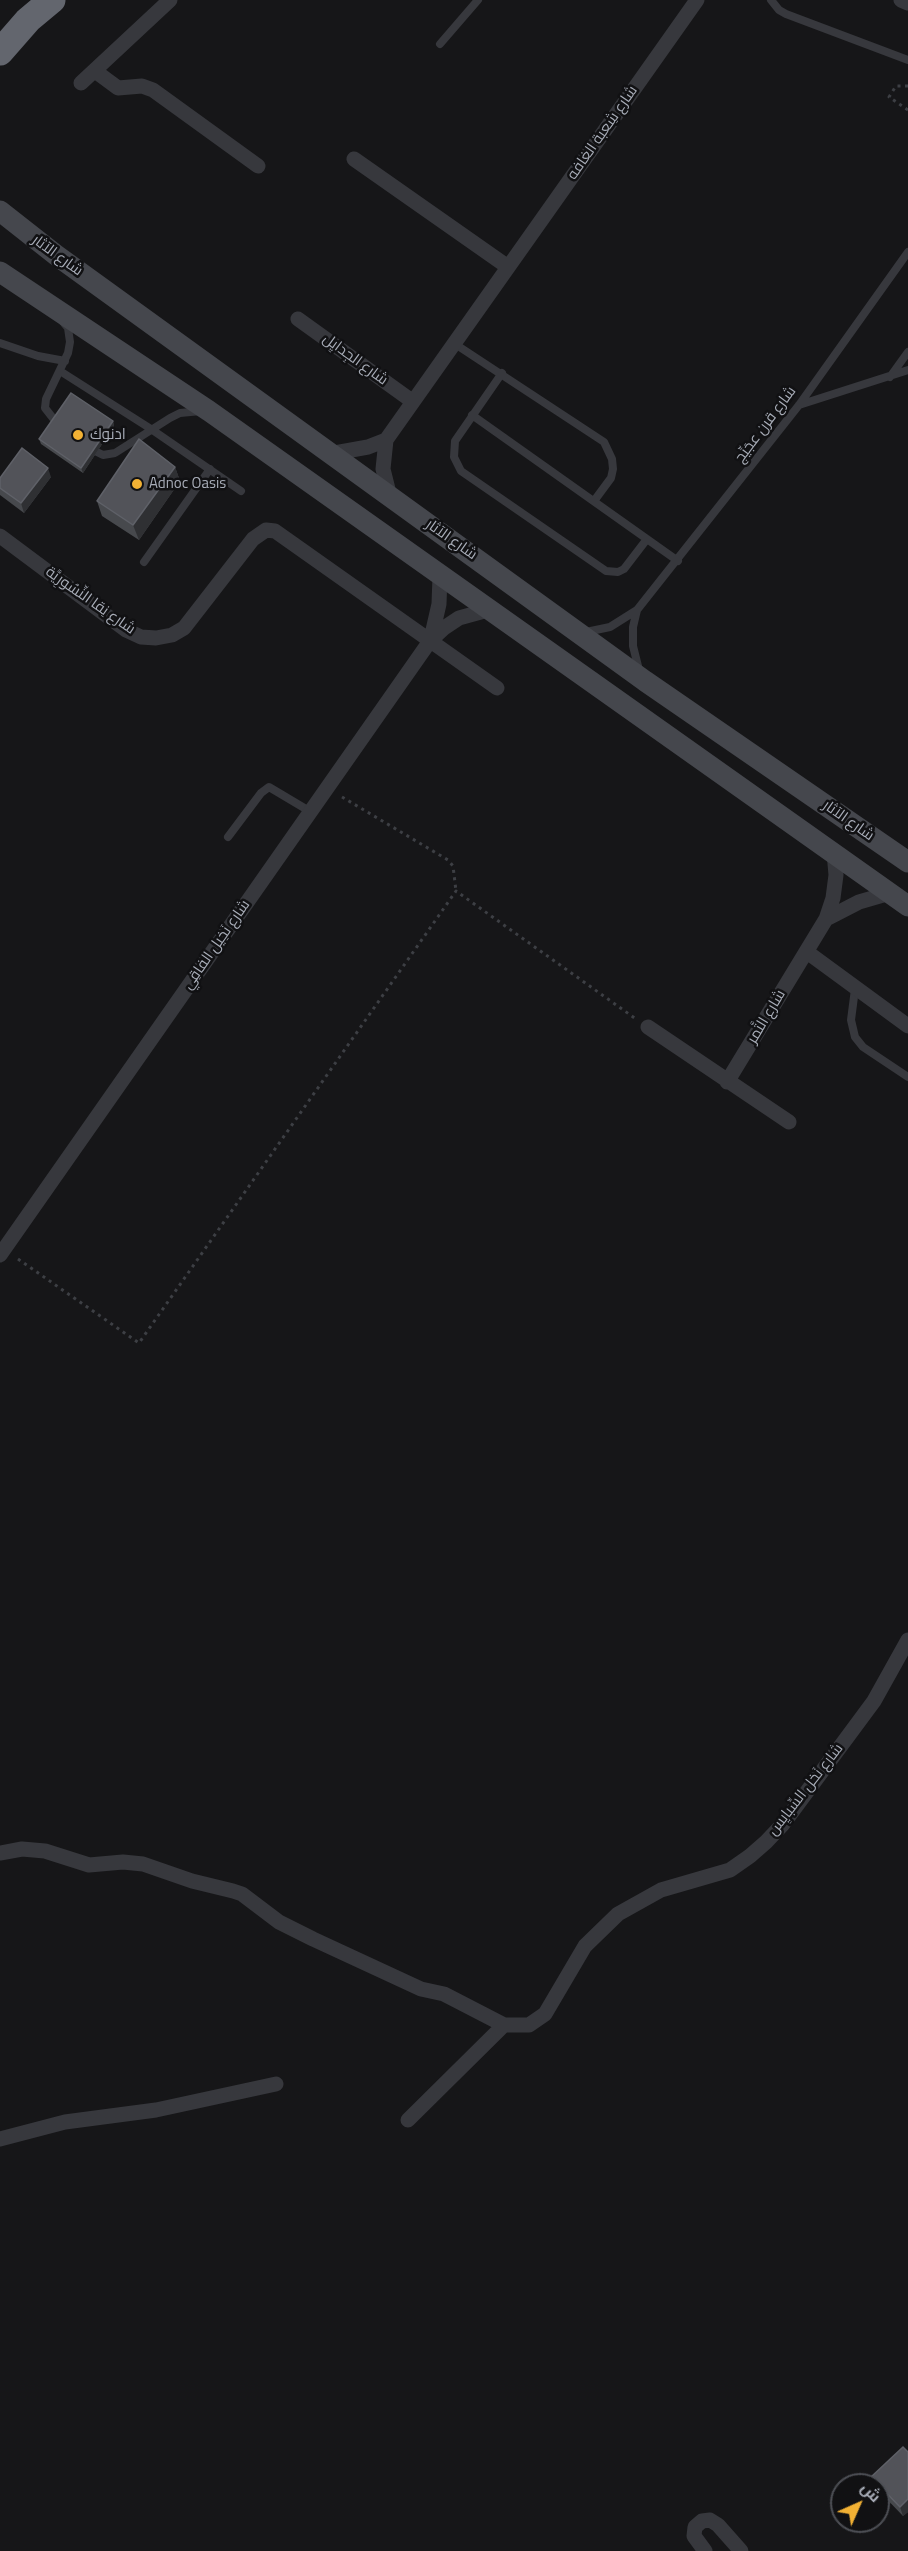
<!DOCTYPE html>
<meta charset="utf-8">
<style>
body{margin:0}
#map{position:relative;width:908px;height:2551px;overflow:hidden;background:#161618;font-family:"Titillium Web",Cairo,sans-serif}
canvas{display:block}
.north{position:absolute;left:830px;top:2473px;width:60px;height:60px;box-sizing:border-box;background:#111113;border:2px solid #4d4f55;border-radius:50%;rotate:45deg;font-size:16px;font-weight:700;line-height:24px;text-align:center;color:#a8adb8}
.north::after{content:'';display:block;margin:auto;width:21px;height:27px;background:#f2b134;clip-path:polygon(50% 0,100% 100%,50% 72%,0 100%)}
</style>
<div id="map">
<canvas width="908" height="2551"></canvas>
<div class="north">ش</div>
</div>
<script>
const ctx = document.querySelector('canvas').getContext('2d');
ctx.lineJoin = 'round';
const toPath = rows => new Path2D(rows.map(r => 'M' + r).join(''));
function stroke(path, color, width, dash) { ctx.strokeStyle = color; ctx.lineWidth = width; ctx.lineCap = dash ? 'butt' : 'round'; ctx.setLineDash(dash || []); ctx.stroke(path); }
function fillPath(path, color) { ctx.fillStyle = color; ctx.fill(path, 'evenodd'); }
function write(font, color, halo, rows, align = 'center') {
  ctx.font = font + ' "Titillium Web",Cairo,sans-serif'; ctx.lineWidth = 5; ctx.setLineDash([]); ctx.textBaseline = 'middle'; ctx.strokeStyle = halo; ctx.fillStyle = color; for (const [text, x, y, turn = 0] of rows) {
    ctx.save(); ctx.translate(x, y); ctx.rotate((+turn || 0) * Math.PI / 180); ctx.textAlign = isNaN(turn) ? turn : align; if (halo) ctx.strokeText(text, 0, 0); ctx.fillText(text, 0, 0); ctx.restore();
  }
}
stroke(toPath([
 [908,86,896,86,889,97,908,110],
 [342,797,448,860,453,866,456,891],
 [18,1259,139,1343,456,891,636,1019]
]), '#3d3f44', 3, [3, 4.5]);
stroke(toPath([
 [771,0,779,10,786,14,908,60],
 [440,44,478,0],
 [0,343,38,356,65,361],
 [455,344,604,442,612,459,613,469,611,478,594,501],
 [60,371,151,429,241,491],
 [502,373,455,441,454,457,461,471,606,571,618,572,624,569,647,539],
 [890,377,908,352],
 [799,405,908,370],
 [472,415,678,561],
 [56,422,45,408,46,399,68,353,70,342,68,328,63,322],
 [97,452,103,455,115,453,170,418,180,413,201,411],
 [144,562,210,469],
 [637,610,633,627,633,646,639,670],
 [586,632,610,627,637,610,799,405,908,252],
 [228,837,261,793,269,787,311,812],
 [855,989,851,1020,855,1037,863,1047,908,1077]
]), '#37383d', 8);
stroke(toPath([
 [901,0,908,3],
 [95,71,118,88,142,86,153,90,258,166],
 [81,83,170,0],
 [354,159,508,267],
 [298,319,412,401],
 [329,454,368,447,386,440],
 [390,497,383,469,386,440,697,0],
 [0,536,126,630,141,637,156,638,172,635,184,628,253,539,266,530,275,531,497,688],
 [431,639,439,604,440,576],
 [826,919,859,902,890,893],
 [807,952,908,1026],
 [648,1027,789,1122],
 [727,1082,826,919,833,898,836,875,834,852],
 [0,1255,430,641,444,628,459,618,488,610],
 [0,1853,22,1849,45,1851,89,1865,123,1862,143,1864,192,1881,233,1891,242,1894,279,1922,313,1939,421,1989,444,1994,504,2025],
 [408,2120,504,2025,529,2025,545,2014,585,1946,618,1914,661,1890,730,1870,750,1856,766,1842,783,1824,874,1701,908,1640],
 [0,2139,65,2122,156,2110,276,2084],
 [705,2551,694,2536,695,2527,702,2521,710,2520,718,2525,741,2551]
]), '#37383d', 15);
stroke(toPath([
 [0,211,56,255,645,681,908,862],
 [0,272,209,411,908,906]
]), '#45474d', 21);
stroke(toPath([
 [0,52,28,20,52,0]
]), '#63666e', 27);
fillPath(toPath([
 [113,421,114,426,83,473,41,444,39,439],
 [175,467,180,481,139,540,102,516,97,501],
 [51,477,24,513,0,495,0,478],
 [908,2452,908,2512,903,2516,878,2490,878,2485,874,2485,871,2477]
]), '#47494d');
fillPath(toPath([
 [113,421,114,426,83,473,81,468],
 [175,467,180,481,139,540,133,525],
 [48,468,51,477,24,513,21,503],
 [908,2499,908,2512,903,2516,900,2507]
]), '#2f3033');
const building = toPath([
 [71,393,113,421,81,468,39,439,71,393],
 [139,439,175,467,133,525,97,501,139,439],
 [22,448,48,468,21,503,0,488,0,478,22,448],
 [903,2447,908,2452,908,2499,900,2507,871,2477,903,2447]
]);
fillPath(building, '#525359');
stroke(building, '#5f6168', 1.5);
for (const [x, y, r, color] of [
 [78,435,6,"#f2b134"],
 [137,484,6,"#f2b134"]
]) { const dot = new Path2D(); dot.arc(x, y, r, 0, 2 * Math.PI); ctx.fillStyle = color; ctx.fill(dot); stroke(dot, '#111113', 2); }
write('15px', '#a8adb8', '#111113', [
 ["شارع شِعبة الغافه",603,133,-55],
 ["شارع الآثار",57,256,36],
 ["شارع الجِدايِل",355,360,36],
 ["شارع قرن عجَيِّج",766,425,-53],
 ["شارع الآثار",451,540,35],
 ["شارع نِقا النِّسُورِيَّة",90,601,35],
 ["شارع الآثار",848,821,35],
 ["شارع نَخِيل الفاقِي",217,945,-55],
 ["شارع التَّمر",767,1017,-59],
 ["شارع نَخل السِّبايِس",806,1790,-52]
]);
write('15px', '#a8adb8', '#111113', [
 ["ادنوك",90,435],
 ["Adnoc Oasis",149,484]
], 'left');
</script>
